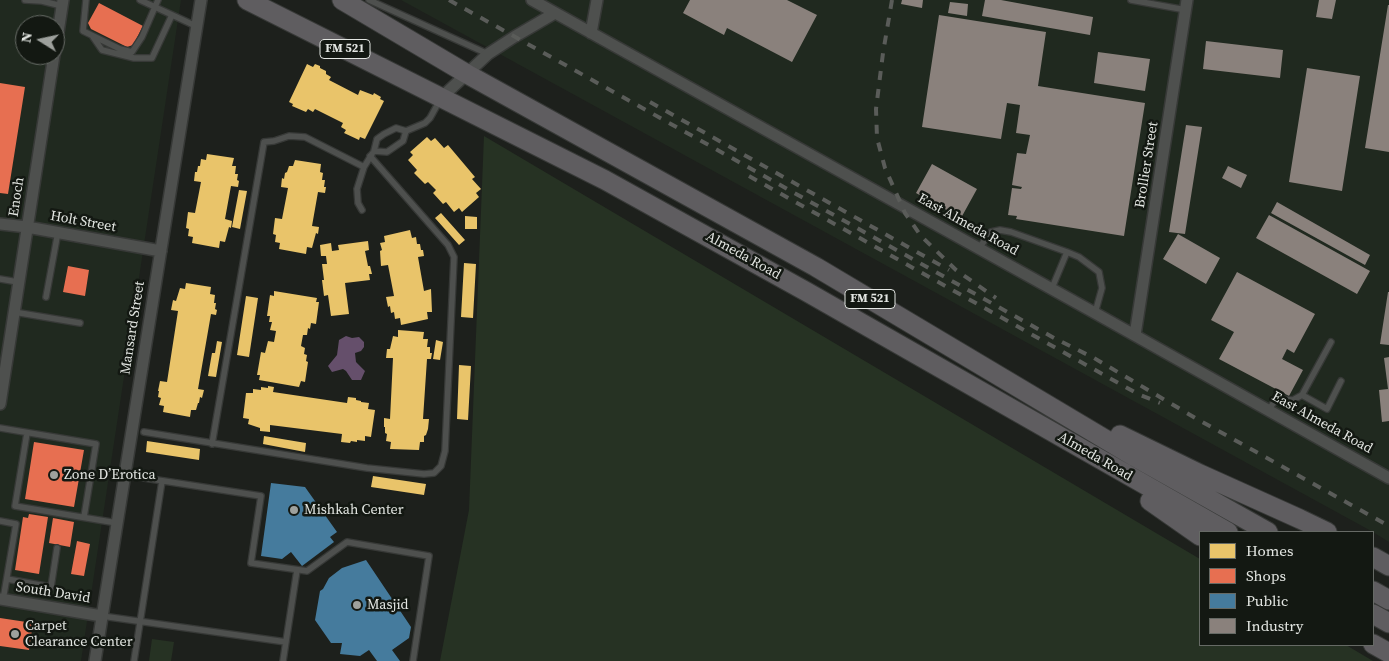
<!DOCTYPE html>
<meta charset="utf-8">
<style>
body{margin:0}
#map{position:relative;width:1389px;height:661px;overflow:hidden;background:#1d201c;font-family:"Source Serif 4",serif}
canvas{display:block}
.legend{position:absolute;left:1199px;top:531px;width:175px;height:115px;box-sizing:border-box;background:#131812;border:1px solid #666a65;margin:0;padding:6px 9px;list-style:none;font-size:15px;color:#e3e6e2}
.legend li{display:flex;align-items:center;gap:10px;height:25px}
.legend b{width:25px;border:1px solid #666a65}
.north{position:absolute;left:15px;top:15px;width:50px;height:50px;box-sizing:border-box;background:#131812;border:1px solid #666a65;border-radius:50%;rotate:280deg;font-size:14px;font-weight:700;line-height:20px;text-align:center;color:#e3e6e2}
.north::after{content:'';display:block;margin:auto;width:18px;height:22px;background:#9ea19d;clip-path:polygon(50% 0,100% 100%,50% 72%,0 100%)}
</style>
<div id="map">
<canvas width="1389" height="661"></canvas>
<ul class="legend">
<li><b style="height:14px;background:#e9c46a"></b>Homes</li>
<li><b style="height:14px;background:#e76f51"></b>Shops</li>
<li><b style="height:14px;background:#457b9d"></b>Public</li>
<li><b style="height:14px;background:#8a817c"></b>Industry</li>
</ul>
<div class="north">N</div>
</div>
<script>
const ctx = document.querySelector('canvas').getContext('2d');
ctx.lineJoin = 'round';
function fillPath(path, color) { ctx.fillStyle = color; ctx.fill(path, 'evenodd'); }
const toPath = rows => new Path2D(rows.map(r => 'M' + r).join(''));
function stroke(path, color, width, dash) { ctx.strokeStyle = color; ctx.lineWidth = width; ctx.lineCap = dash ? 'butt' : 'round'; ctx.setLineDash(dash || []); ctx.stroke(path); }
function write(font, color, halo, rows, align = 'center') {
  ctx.font = font + ' "Source Serif 4",serif'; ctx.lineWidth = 5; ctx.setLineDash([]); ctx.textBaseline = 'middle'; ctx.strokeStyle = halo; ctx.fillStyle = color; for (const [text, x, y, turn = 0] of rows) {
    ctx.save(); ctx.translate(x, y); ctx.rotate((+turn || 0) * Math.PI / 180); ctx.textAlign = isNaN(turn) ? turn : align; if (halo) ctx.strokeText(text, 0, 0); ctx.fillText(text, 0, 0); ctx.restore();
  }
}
fillPath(toPath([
 [0,0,181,0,81,661,0,661],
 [25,25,55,25,55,55,25,55],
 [401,0,1389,0,1389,542,1373,532]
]), '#20291f');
fillPath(toPath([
 [484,136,1200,559,1200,645,1346,645,1373,661,440,661,469,510],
 [152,639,174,642,171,661,149,661]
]), '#263223');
fillPath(toPath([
 [346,336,352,338,359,337,364,342,364,347,361,351,355,353,356,362,365,371,361,380,352,380,346,371,343,369,332,372,328,366,337,355,339,340]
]), '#654f6b');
fillPath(toPath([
 [307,64,313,67,315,64,320,66,320,68,326,71,326,74,331,77,329,80,358,95,360,90,373,95,374,93,381,97,380,99,384,101,365,139,360,137,359,140,344,133,346,130,341,127,343,123,315,109,313,112,308,109,306,112,292,106,293,104,289,102],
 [427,137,431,141,435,138,444,148,448,145,475,177,472,179,481,189,476,193,479,197,462,212,459,208,454,212,446,202,443,204,433,193,436,190,428,182,425,184,414,173,417,170,408,160,413,155,410,152],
 [207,154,234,158,232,166,236,166,235,174,238,174,237,180,239,181,238,187,231,186,225,219,232,221,231,228,229,227,225,242,220,241,219,248,192,243,193,237,188,236,189,229,186,228,188,212,195,213,201,182,194,181,195,172,197,172,198,166,200,166,201,159,206,160],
 [295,160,321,164,320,172,323,173,322,180,325,180,324,187,326,187,325,193,318,192,312,226,319,227,318,234,316,233,312,248,307,247,306,254,279,249,280,243,275,242,276,235,273,234,275,218,282,219,288,188,281,187,282,178,284,179,285,173,287,172,289,166,293,166],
 [239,190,247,191,240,229,232,227],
 [441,213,465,240,459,245,435,218],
 [465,216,477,217,477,229,465,229],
 [410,230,412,238,416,237,417,244,420,244,421,250,423,250,424,256,418,257,424,291,431,289,432,312,427,312,428,319,401,325,400,318,395,319,394,312,391,313,390,306,388,307,386,297,394,296,388,265,381,266,380,251,382,250,380,243,385,242,384,236],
 [368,241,369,250,365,251,368,266,370,266,372,274,369,274,370,280,345,283,349,314,331,316,328,295,324,296,322,280,324,280,322,264,327,264,326,256,321,256,320,245,331,243,332,251,339,250,338,245],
 [464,263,476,264,473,318,461,317],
 [186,283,211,287,210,294,215,295,214,303,216,303,215,309,217,310,216,315,211,314,198,389,204,390,202,398,200,397,199,403,198,403,196,410,191,410,190,417,163,412,164,406,159,405,161,398,158,397,159,391,158,391,160,381,167,382,178,311,171,310,173,300,176,301,180,288,185,289],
 [274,291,317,298,316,302,319,302,316,324,311,323,310,329,308,328,307,335,303,335,301,346,305,348,304,354,307,355,306,361,308,362,305,382,301,381,299,387,259,380,260,375,257,375,261,352,265,353,268,341,274,342,276,331,270,330,272,322,269,322,270,316,267,316,270,295,274,296],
 [246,296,258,298,249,357,237,355],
 [398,330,424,332,423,339,428,339,427,347,430,347,430,353,432,353,431,359,427,359,423,419,429,419,428,429,426,435,424,436,424,442,420,442,419,450,390,449,391,442,386,441,387,434,385,433,385,427,384,427,384,418,390,419,393,358,386,358,387,349,390,349,393,336,398,337],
 [436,340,443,342,440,360,433,359],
 [217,341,222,342,216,377,208,376,212,353,215,353],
 [459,365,471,366,468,420,457,419],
 [268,386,274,387,273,392,347,403,348,397,356,398,356,400,361,401,361,402,369,403,368,409,375,410,371,437,365,436,365,441,357,440,357,442,351,441,350,443,341,442,342,434,270,425,270,432,260,431,260,428,248,424,249,419,243,418,246,393,253,393,253,389,261,390,261,387,268,388],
 [264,436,306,443,305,452,263,444],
 [147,441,200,449,199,460,146,452],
 [373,476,426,484,424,495,371,487]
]), '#e9c46a');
fillPath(toPath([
 [99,3,143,26,133,45,127,47,91,29,88,23],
 [0,83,25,87,8,194,0,193],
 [68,266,89,270,85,296,63,292],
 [34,442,84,450,74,507,25,499],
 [29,514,48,517,39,574,15,570,23,517,28,518],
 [53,518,74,522,70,547,49,543],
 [77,541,90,544,84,576,71,574],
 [0,618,33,623,29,650,0,646]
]), '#e76f51');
fillPath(toPath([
 [271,483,305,487,337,532,330,537,334,542,302,566,291,552,282,559,261,556],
 [366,560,411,627,409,638,392,650,400,661,377,661,369,650,360,656,340,654,342,643,331,643,315,620,320,591,323,589,329,578,342,568]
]), '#457b9d');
fillPath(toPath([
 [690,0,787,0,817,15,792,62,727,28,724,35,683,13],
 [902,0,923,0,922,8,901,4],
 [985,0,1001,0,1093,17,1090,35,982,16],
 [1319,0,1336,0,1332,19,1316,17],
 [950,2,968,4,967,16,948,13],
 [1388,5,1389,5,1389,152,1365,148],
 [939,15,1046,32,1038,86,1145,103,1124,236,1016,219,1017,216,1008,215,1012,188,1021,189,1022,187,1012,185,1017,153,1026,154,1030,135,1016,133,1020,105,1007,103,1001,139,922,127],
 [1206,41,1283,50,1280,78,1203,69],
 [1098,52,1150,59,1145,91,1094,83],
 [1307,68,1360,76,1342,191,1289,182],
 [1186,125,1202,127,1185,234,1169,232],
 [932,164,977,189,961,218,916,193],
 [1228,166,1247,175,1241,188,1222,178],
 [1277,202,1370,255,1365,265,1271,213],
 [1269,215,1370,271,1357,294,1256,238],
 [1178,234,1220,258,1206,284,1163,259],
 [1237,272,1315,314,1294,353,1287,349,1282,359,1303,370,1289,396,1219,359,1234,332,1211,320],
 [1388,292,1389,292,1389,345,1380,344],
 [1389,357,1389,421,1382,422,1379,390,1388,389,1384,358]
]), '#8a817c');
const lane = toPath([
 [25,0,42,1,62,6],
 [86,0,83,31,120,49,132,52,142,37,158,0],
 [140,0,198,27],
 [369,0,488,54],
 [1131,0,1186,10],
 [93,37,102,50,134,58,152,58,172,15],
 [406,131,403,141,387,152,374,151,377,139,384,134,396,128,406,131,425,123,430,118,440,100],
 [362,210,358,203,357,189,364,167,372,154],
 [979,248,991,232,1000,230,1011,232,1067,252,1052,288],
 [1067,252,1079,257,1099,272,1102,288,1095,313],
 [0,279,18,282],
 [46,297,58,232],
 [14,312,80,323],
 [1302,395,1327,409,1341,381],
 [1268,411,1276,399,1293,400,1302,395,1331,342],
 [0,428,96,444,84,517],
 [144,432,367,468,424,474,434,473,441,466,445,451,454,257,448,245,370,156],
 [27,433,15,506,117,523],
 [212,444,264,142,274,141,289,136,305,137,364,167],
 [125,475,261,496,251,563,307,571,347,542,429,556,413,661],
 [0,521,16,524,3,600],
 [7,579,51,587,57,548],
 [102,616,286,642],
 [134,661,162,481],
 [283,661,297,570]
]);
const street = toPath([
 [532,0,1095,313,1389,478],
 [591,33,597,0],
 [55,52,63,0],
 [442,97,488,54,514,37,555,13],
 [0,224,27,227,161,251],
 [1135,335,1187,0],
 [0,404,54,55],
 [0,599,102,616],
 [95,661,201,0]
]);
const primary = toPath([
 [247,0,605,180,807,292,1228,532],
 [342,0,467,74,816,267,1135,457,1268,532],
 [1120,435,1200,474,1300,519,1327,532],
 [1150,501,1200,536],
 [1373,557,1389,566],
 [1373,591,1389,600],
 [1373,614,1389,623],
 [1373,644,1389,653]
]);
stroke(lane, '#373937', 8);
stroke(street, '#373937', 14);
stroke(primary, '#373937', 21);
stroke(lane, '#4e504e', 5.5);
stroke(street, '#4e504e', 11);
stroke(primary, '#5f5d60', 19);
stroke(toPath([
 [449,0,1054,338,1094,358,1197,419,1389,526],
 [892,0,883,53,876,109,877,138,885,168,905,213,921,236,956,270,996,298],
 [650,102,949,270],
 [749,176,1138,394,1160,403]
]), '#5a5c59', 4, [9, 9]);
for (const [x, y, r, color] of [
 [54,475,5,"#9ea19d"],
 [294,510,5,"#9ea19d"],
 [357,605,5,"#9ea19d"],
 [15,634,5,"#9ea19d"]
]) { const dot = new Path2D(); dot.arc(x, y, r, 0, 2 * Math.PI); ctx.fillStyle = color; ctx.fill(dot); stroke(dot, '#131812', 2); }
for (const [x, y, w] of [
 [345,49,50],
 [870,299,50]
]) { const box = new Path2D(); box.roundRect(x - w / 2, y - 9.5, w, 19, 4); ctx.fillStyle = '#131812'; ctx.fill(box); stroke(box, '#e3e6e2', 1); }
write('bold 12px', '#e3e6e2', null, [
 ["FM 521",345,49],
 ["FM 521",870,299]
]);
write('14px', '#e3e6e2', '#131812', [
 ["Brollier Street",1147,165,-81],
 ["Enoch",17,197,-81],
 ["Holt Street",83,222,10],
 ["East Almeda Road",968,225,29],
 ["Almeda Road",743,256,29],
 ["Mansard Street",133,328,-81],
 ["East Almeda Road",1322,423,29],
 ["Almeda Road",1095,457,30],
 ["South David",53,593,9]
]);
write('14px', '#e3e6e2', '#131812', [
 ["Zone D’Erotica",64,475],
 ["Mishkah Center",304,510],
 ["Masjid",367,605],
 ["Carpet",25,626],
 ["Clearance Center",25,642]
], 'left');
</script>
